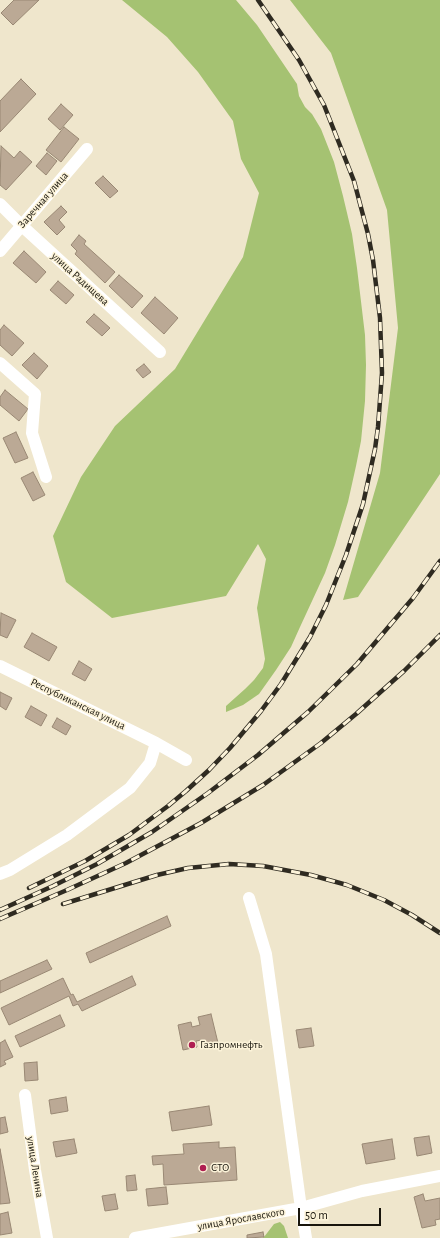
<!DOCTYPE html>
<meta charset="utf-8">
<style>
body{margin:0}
#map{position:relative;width:440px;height:1238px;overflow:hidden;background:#efe6cc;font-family:"Alegreya Sans",sans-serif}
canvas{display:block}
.scale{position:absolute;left:298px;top:1208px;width:83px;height:18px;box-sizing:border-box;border:2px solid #18150c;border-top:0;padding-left:5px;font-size:12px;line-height:14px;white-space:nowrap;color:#18150c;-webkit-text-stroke:3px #fcf3d9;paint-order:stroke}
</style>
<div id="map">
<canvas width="440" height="1238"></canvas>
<div class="scale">50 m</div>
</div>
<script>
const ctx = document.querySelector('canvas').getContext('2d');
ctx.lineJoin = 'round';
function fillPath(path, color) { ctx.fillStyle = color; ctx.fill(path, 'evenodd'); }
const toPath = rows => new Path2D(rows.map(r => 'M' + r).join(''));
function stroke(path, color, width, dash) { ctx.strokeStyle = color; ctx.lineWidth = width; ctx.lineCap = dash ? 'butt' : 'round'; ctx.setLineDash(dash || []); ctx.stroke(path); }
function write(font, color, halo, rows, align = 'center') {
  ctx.font = font + ' "Alegreya Sans",sans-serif'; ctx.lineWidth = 3; ctx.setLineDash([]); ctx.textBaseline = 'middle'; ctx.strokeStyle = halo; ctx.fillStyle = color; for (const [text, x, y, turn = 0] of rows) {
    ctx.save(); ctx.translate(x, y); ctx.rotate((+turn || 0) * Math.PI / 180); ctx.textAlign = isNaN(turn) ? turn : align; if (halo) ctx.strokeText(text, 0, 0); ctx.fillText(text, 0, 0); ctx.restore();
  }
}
fillPath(toPath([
 [122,0,236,0,257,25,297,84,299,96,305,107,312,114,321,129,334,162,343,196,352,234,357,268,365,335,366,365,365,401,361,441,356,466,348,502,335,545,325,573,300,627,291,647,276,670,259,694,243,705,226,712,226,706,245,689,254,680,263,668,265,659,257,608,266,559,258,544,226,596,112,618,66,582,53,536,81,477,115,426,175,369,243,257,259,193,241,159,233,121,198,72,167,37],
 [290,0,440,0,440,474,358,597,343,600,380,473,398,328,387,210,331,53],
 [280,1222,284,1226,288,1238,262,1238,264,1237,274,1224]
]), '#a5c272');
const building = toPath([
 [14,0,39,0,13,25,1,13,14,0],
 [21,79,36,94,0,132,0,101,21,79],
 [61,104,73,115,60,130,48,119,61,104],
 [64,127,79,139,61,162,46,150,64,127],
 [1,146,14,158,20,151,32,162,6,190,0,185,1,146],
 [47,153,57,161,46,175,36,166,47,153],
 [103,176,118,191,110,198,95,183,103,176],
 [61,206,67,212,59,220,65,227,57,235,44,222,61,206],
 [79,235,86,241,84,244,115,272,105,283,75,254,77,251,71,245,79,235],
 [24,251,46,272,36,283,13,263,24,251],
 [119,275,143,296,132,308,109,286,119,275],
 [58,281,74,295,66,304,50,290,58,281],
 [155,297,178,318,164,334,141,313,155,297],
 [94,314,110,328,102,336,86,322,94,314],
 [4,325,24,343,12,356,0,345,0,330,4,325],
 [34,353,48,366,37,379,22,365,34,353],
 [144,364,151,372,143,378,136,370,144,364],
 [5,390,28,409,19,421,0,405,0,397,5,390],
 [16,432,28,458,15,463,3,438,16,432],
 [33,472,45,495,33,501,21,478,33,472],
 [1,613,16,620,7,638,0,635,1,613],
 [32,633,57,647,49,661,24,647,32,633],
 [79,661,92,669,85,681,72,674,79,661],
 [0,692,12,698,6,710,0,706,0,692],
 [31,706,47,715,41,726,25,717,31,706],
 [57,718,71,726,66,735,52,727,57,718],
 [167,916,171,926,90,963,86,953,167,916],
 [47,960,52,969,0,993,0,981,47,960],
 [132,976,136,985,82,1011,78,1004,73,1006,69,996,9,1025,1,1008,63,978,71,995,73,994,77,1002,132,976],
 [211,1014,218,1043,204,1046,202,1040,196,1041,197,1047,183,1050,178,1025,191,1022,192,1027,200,1025,198,1017,211,1014],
 [60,1015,65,1026,20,1047,15,1036,60,1015],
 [311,1028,314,1046,299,1048,296,1030,311,1028],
 [5,1040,13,1057,4,1061,6,1064,0,1067,0,1043,5,1040],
 [37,1062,38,1080,25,1081,24,1063,37,1062],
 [66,1097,68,1111,51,1114,49,1100,66,1097],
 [209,1106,212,1125,172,1131,169,1112,209,1106],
 [5,1117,8,1132,0,1134,0,1118,5,1117],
 [429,1136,432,1153,417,1156,414,1138,429,1136],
 [74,1139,77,1153,56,1157,53,1142,74,1139],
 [392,1139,395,1159,366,1164,362,1144,392,1139],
 [219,1142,219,1148,235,1147,237,1180,164,1185,163,1164,153,1165,152,1156,184,1154,183,1144,219,1142],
 [0,1149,10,1203,0,1204,0,1149],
 [135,1175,137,1190,127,1191,126,1176,135,1175],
 [166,1187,168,1204,148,1206,146,1189,166,1187],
 [115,1194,118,1209,105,1211,102,1196,115,1194],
 [423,1194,425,1201,440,1198,440,1219,435,1220,436,1225,422,1228,414,1197,423,1194],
 [8,1212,12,1233,0,1235,0,1214,8,1212],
 [263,1232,264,1237,247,1238,247,1235,263,1232]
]);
fillPath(building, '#bba995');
stroke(building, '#998874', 1);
stroke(toPath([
 [0,204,21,225,160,352],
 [0,251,87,149],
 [0,363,35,394,32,433,46,477],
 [0,666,156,743,186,760],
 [0,874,10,870,67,835,130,788,150,763,156,743],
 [249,898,266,954,301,1208,306,1238],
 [25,1095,35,1170,47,1238],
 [135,1238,301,1208,362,1191,440,1176]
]), '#fff', 12);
const rail = toPath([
 [29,888,85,861,129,835,168,806,186,791,209,770,230,748,261,711,281,684,310,637,326,605,346,555,363,504,375,449,378,427,382,373,380,318,373,260,368,234,354,181,324,105,299,60,258,0],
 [63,904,157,875,188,868,229,864,263,866,311,875,347,885,384,900,412,915,440,933],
 [0,910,53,886,97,864,152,832,208,793,258,755,308,712,357,664,413,598,440,561],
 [0,919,67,890,126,863,201,823,263,785,321,743,356,714,404,671,440,635]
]);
stroke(rail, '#2f2b21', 4.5);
stroke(rail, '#fcf3d9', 3, [9]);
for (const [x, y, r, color] of [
 [192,1045,4,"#af1e51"],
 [203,1168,4,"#af1e51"]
]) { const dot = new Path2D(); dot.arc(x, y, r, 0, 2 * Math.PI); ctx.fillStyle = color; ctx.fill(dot); stroke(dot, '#fcf3d9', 1.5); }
write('11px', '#18150c', '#fcf3d9', [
 ["Заречная улица",43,200,-49],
 ["улица Радищева",80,279,42],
 ["Республиканская улица",78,704,26],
 ["улица Ленина",35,1167,81],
 ["улица Ярославского",241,1219,-10]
]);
write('11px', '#18150c', '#fcf3d9', [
 ["Газпромнефть",200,1045],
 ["СТО",211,1168]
], 'left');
</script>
